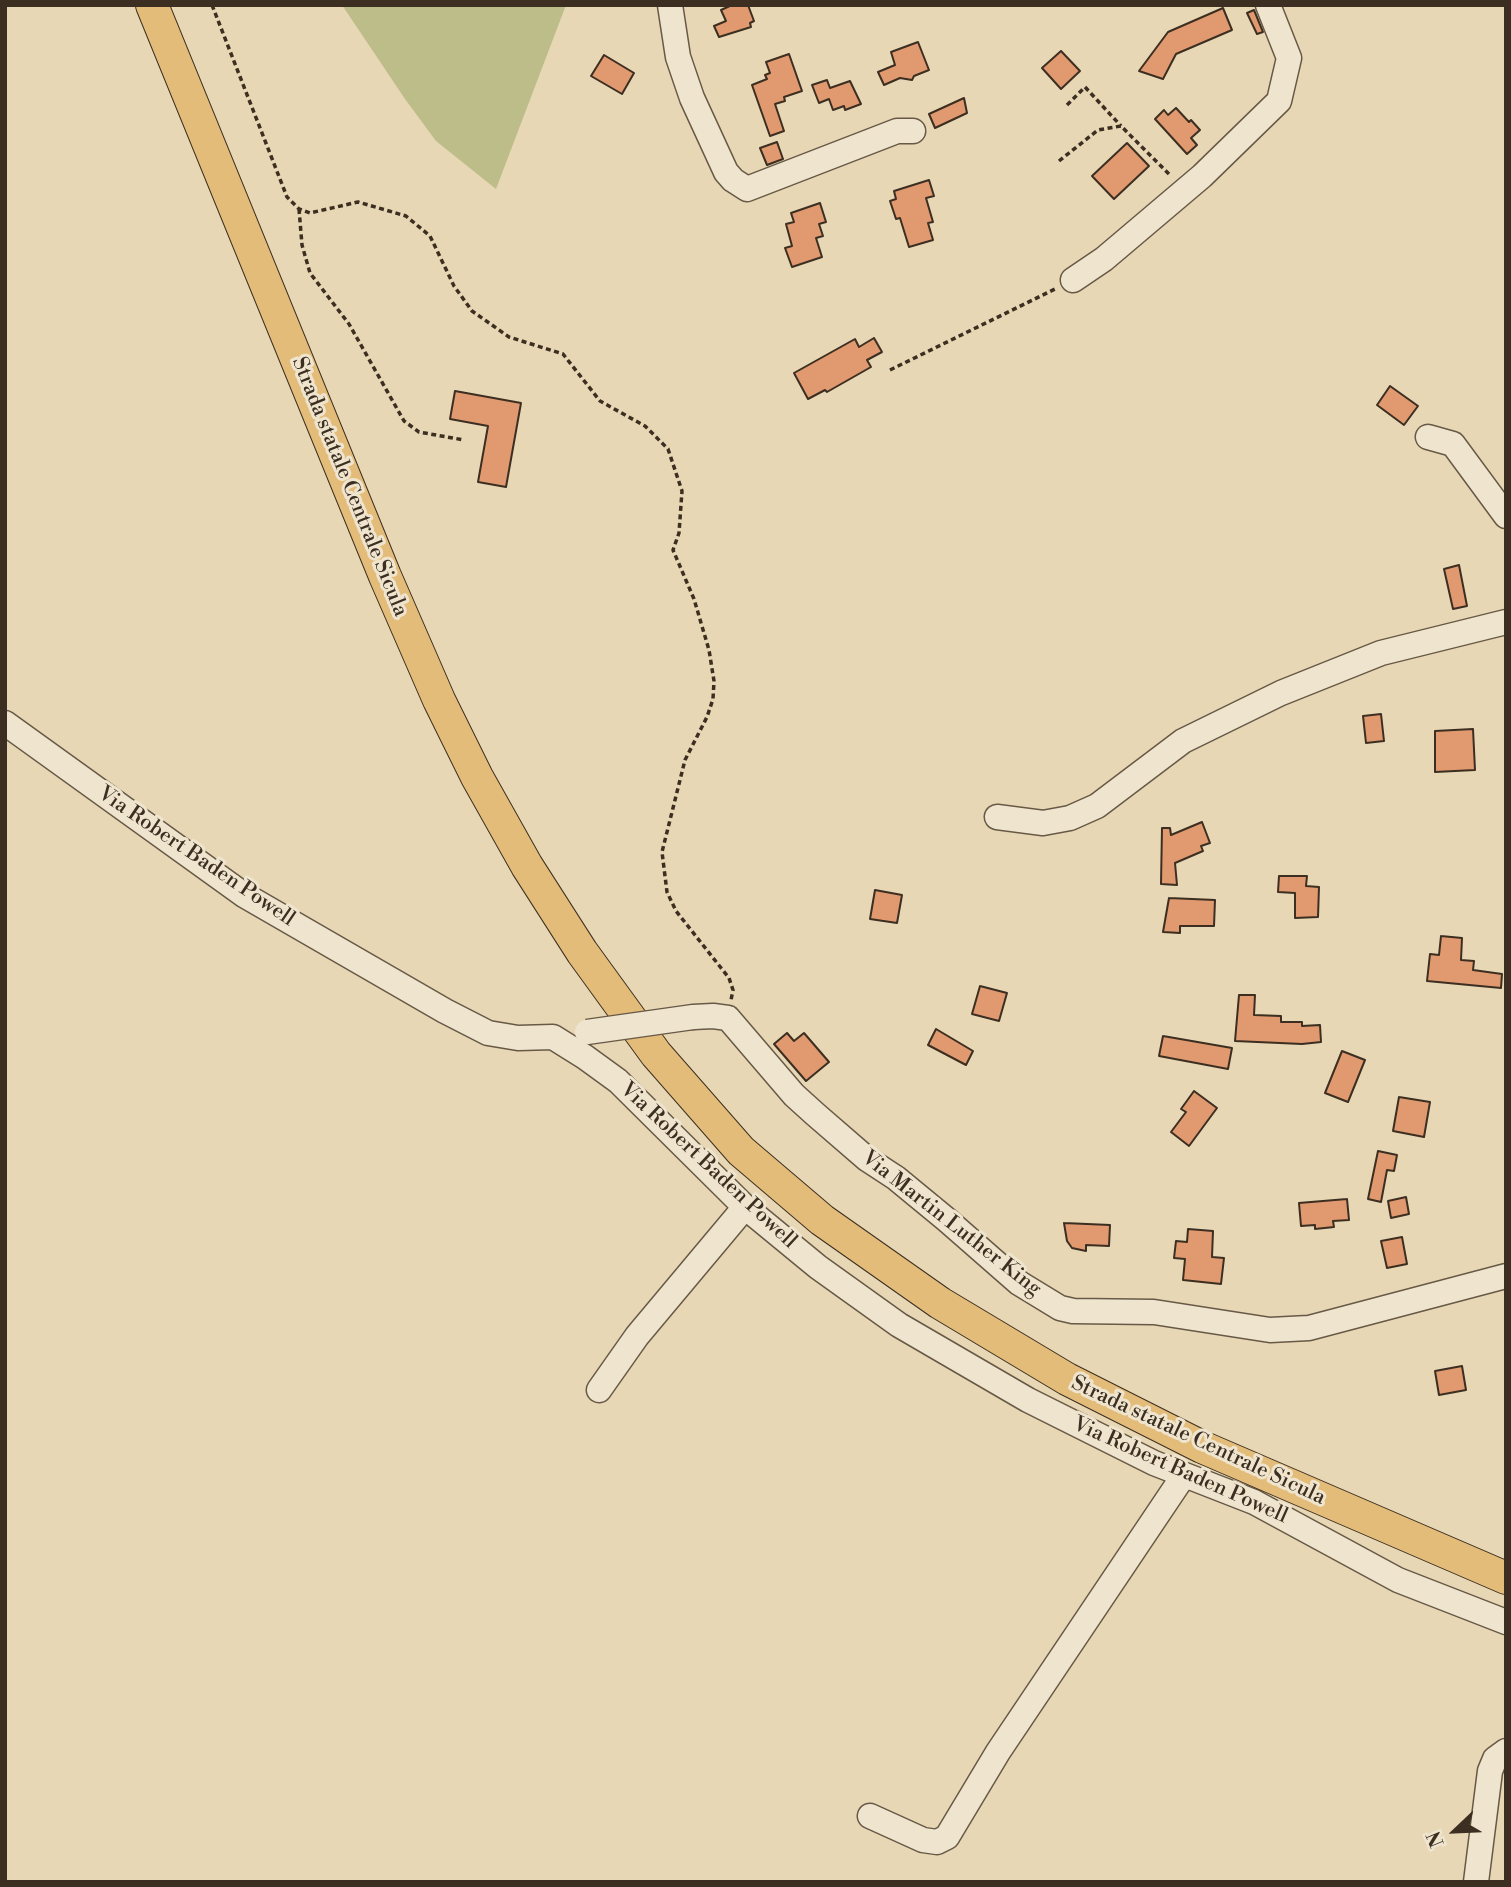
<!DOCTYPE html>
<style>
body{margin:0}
#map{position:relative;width:1511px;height:1887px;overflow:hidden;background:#e7d7b5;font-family:"Libre Bodoni",serif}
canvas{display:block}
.frame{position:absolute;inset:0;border:7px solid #3c2f21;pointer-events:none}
.north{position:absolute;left:1420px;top:1796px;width:70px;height:70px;-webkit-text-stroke:5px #efe5cf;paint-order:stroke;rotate:247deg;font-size:19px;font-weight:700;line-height:28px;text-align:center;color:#3c2f21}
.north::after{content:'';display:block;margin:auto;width:24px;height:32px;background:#3c2f21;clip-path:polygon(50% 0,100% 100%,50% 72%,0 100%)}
</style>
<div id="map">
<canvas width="1511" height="1887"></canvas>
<div class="frame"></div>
<div class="north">N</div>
</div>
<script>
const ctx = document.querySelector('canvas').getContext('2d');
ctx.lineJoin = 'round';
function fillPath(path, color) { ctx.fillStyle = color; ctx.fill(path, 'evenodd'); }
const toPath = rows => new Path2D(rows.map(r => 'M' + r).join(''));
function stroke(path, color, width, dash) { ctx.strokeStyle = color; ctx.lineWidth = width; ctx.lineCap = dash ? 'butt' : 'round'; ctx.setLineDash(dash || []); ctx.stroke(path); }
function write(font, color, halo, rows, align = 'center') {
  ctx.font = font + ' "Libre Bodoni",serif'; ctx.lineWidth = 6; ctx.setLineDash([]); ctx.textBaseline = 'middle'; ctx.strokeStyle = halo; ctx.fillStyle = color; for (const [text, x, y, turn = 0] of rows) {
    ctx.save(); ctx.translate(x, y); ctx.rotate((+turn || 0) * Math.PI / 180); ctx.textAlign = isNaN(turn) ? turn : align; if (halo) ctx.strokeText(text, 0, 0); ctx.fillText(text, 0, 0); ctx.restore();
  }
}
fillPath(toPath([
 [342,5,566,5,496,189,436,141,405,99]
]), '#bcbd89');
const building = toPath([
 [732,5,748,5,754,21,750,23,751,27,719,37,714,26,726,21,721,10,732,5],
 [1223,8,1232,30,1176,54,1163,79,1139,71,1168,32,1223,8],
 [1254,10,1263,32,1257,34,1247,13,1254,10],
 [918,42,929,70,914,76,912,80,900,78,884,85,878,72,895,65,891,52,918,42],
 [1061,51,1080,71,1061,89,1042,68,1061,51],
 [789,54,802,91,784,97,785,101,775,104,784,131,770,136,752,85,767,79,765,75,770,73,766,62,789,54],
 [604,55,634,73,622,94,591,76,604,55],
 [827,80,830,88,850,81,861,104,845,110,844,106,833,110,829,99,819,103,812,85,827,80],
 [964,98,967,113,935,128,929,114,964,98],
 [1176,108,1189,122,1191,120,1200,130,1191,138,1197,145,1187,154,1155,119,1164,110,1168,115,1176,108],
 [777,142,783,159,767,165,760,148,777,142],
 [1127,143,1149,166,1114,199,1092,176,1127,143],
 [929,180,934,196,926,198,933,222,928,223,933,240,909,247,900,218,896,219,890,201,896,199,894,191,929,180],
 [820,203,826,222,819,224,823,236,816,238,822,257,792,267,785,248,792,246,786,224,794,222,791,213,820,203],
 [874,338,882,352,867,360,871,367,827,392,825,390,808,399,794,373,855,339,859,347,874,338],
 [1390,386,1418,406,1404,425,1377,405,1390,386],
 [455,391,521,403,506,487,478,482,488,426,450,419,455,391],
 [1459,565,1467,606,1453,609,1444,569,1459,565],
 [1381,714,1384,741,1366,743,1363,716,1381,714],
 [1473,729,1475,770,1435,772,1435,731,1473,729],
 [1202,822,1210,843,1201,846,1203,851,1175,863,1177,885,1161,884,1162,828,1170,828,1171,835,1202,822],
 [1279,876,1307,876,1306,886,1319,887,1318,917,1295,918,1295,893,1278,892,1279,876],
 [875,890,902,895,897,923,870,919,875,890],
 [1169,898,1215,900,1214,926,1180,926,1180,933,1163,932,1169,898],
 [1441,936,1462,938,1461,960,1474,961,1473,970,1502,974,1501,988,1427,981,1430,954,1439,955,1441,936],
 [980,986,1007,993,999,1021,972,1014,980,986],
 [1239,995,1255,995,1254,1015,1281,1016,1281,1022,1302,1022,1302,1026,1320,1025,1321,1042,1302,1044,1235,1041,1239,995],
 [936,1029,973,1051,966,1065,928,1045,936,1029],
 [787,1033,794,1041,804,1033,829,1062,806,1081,774,1044,787,1033],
 [1163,1036,1232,1048,1228,1069,1159,1056,1163,1036],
 [1342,1051,1365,1060,1348,1102,1325,1093,1342,1051],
 [1194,1091,1217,1108,1189,1146,1171,1132,1186,1112,1181,1109,1194,1091],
 [1399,1097,1430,1102,1424,1137,1393,1131,1399,1097],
 [1378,1151,1397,1155,1394,1171,1387,1170,1381,1202,1368,1199,1378,1151],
 [1406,1197,1409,1214,1391,1218,1388,1201,1406,1197],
 [1347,1199,1349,1220,1333,1221,1334,1227,1315,1229,1315,1225,1301,1226,1299,1203,1347,1199],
 [1064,1223,1110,1225,1109,1246,1086,1245,1086,1251,1072,1248,1067,1241,1064,1223],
 [1188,1229,1213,1231,1212,1257,1224,1258,1221,1284,1183,1280,1185,1259,1174,1258,1176,1241,1187,1242,1188,1229],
 [1402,1237,1407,1264,1387,1268,1381,1241,1402,1237],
 [1462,1366,1466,1390,1439,1395,1435,1371,1462,1366]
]);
fillPath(building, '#e19970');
stroke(building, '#3c2f21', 2);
const minor = toPath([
 [670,5,678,57,692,98,726,172,733,180,747,189,897,131,913,131],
 [1073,280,1104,259,1202,176,1279,101,1289,58,1268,5],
 [1428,437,1453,444,1506,516],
 [5,723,244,895,445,1011,488,1033,518,1038,553,1037,585,1057,618,1081,745,1207,818,1267,899,1325,1028,1400,1154,1463,1254,1502,1398,1580,1506,1622],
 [997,817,1043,823,1070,818,1097,806,1183,741,1281,693,1381,653,1506,622],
 [693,1017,713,1016,728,1018,794,1095,815,1114,867,1159,896,1178,947,1220,1019,1283,1060,1308,1073,1311,1154,1312,1270,1330,1309,1328,1506,1276],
 [599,1390,637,1336,745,1207],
 [870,1816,923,1840,937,1842,947,1837,998,1752,1184,1475],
 [1476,1882,1490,1771,1495,1759,1506,1751]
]);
const major = toPath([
 [152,5,385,576,439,700,477,777,527,866,582,952,656,1054,741,1151,822,1220,940,1303,1067,1379,1202,1447,1506,1578]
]);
stroke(minor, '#675946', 27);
stroke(major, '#3c2f21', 34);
stroke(toPath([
 [212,5,287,197,299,209,310,213,358,202,406,216,430,236,454,286,472,311,509,337,563,354,600,401,645,426,668,449,682,491,679,533,673,550,694,599,709,650,714,681,713,699,707,717,685,760,662,852,667,892,676,911,729,978,733,990,731,1000],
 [1067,105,1085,87,1121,126],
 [1059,161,1098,130,1121,126,1171,176],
 [299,209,302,245,310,273,349,324,404,421,419,432,464,440],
 [890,370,1055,289]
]), '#3c2f21', 3.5, [5, 3.5]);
stroke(minor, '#efe5cf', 24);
stroke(major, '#e4bc7a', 32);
const minorBridge = toPath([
 [587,1032,693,1017]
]);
stroke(minorBridge, '#675946', 27, []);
stroke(minorBridge, '#efe5cf', 24);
write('21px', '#3c2f21', '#efe5cf', [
 ["Strada statale Centrale Sicula",349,487,68],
 ["Via Robert Baden Powell",196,857,34],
 ["Via Robert Baden Powell",708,1166,43],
 ["Via Martin Luther King",951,1224,38],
 ["Strada statale Centrale Sicula",1198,1441,25],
 ["Via Robert Baden Powell",1180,1471,24]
]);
</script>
